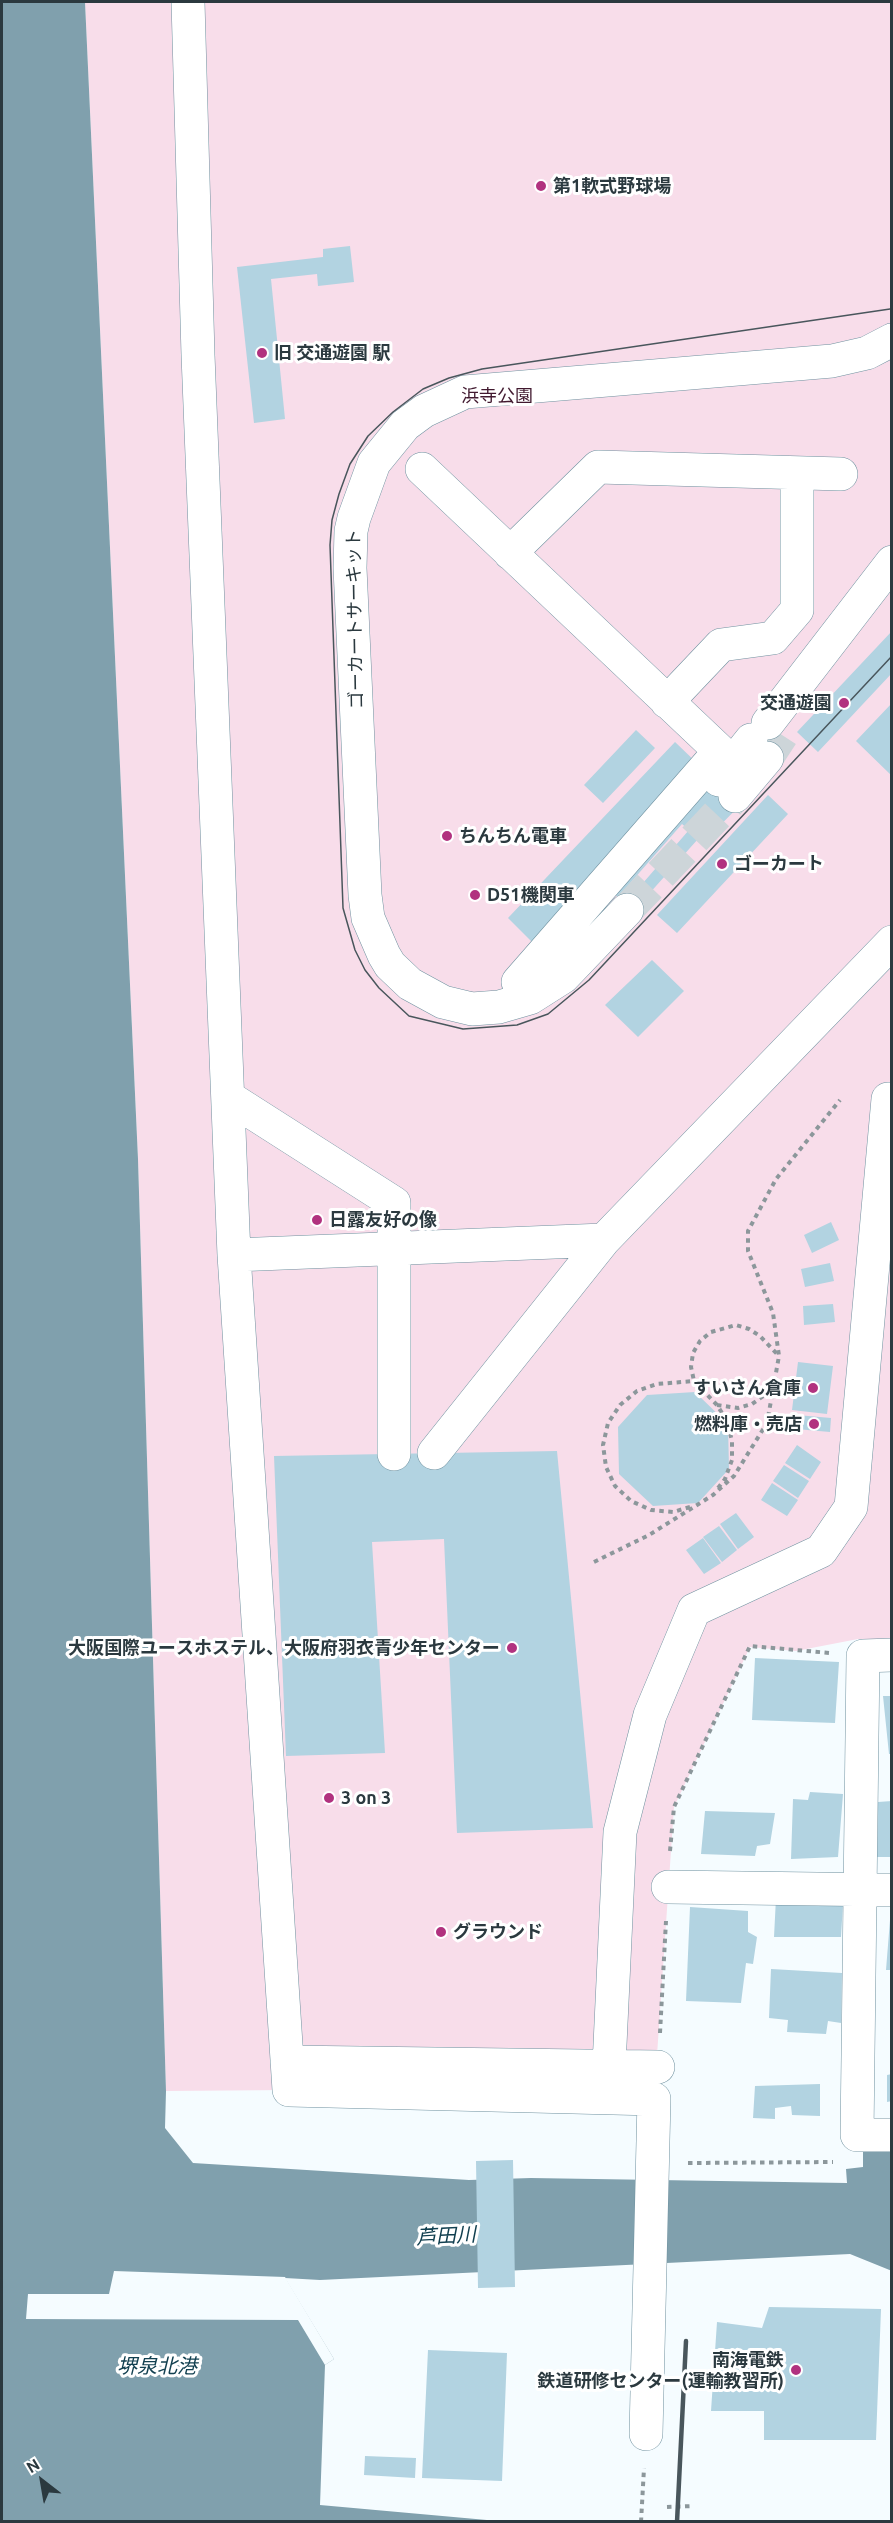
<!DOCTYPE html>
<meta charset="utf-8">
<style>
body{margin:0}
#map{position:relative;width:893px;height:2523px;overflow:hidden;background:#f5fcff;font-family:Ubuntu,sans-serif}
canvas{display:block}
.frame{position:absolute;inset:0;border:3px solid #2b393f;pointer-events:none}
.north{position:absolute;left:12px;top:2451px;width:60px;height:60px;-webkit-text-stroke:4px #fff;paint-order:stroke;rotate:329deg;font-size:16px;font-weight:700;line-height:24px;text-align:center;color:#2b393f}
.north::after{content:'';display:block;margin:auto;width:21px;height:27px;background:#2b393f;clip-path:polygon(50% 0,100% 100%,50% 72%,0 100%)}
</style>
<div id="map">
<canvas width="893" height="2523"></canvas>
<div class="frame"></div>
<div class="north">N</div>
</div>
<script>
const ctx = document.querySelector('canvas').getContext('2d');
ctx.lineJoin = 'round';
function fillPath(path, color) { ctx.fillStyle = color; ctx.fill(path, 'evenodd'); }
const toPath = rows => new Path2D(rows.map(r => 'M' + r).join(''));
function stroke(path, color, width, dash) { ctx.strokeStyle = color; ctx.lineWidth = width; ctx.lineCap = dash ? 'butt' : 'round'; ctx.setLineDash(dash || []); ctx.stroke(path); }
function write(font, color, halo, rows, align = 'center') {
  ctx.font = font + ' Ubuntu,"Noto Sans JP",sans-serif'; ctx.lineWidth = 6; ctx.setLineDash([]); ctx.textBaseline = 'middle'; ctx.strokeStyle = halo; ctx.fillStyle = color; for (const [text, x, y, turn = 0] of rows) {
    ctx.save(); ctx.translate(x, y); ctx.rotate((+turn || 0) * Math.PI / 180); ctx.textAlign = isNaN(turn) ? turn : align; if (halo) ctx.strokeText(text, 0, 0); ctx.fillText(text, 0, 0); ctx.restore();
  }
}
fillPath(toPath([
 [85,2,891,2,891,1639,858,1639,796,1651,750,1647,674,1807,654,2099,289,2090,166,2091,138,1159]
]), '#f8ddea');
fillPath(toPath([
 [2,2,85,2,138,1159,166,2091,165,2128,193,2163,469,2180,531,2178,847,2183,846,2169,863,2167,863,2150,891,2150,892,2271,850,2254,320,2280,285,2278,334,2359,325,2365,320,2505,498,2521,2,2522]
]), '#80a0ad');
fillPath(toPath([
 [114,2271,285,2277,334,2359,325,2365,298,2320,26,2319,28,2294,109,2294]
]), '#f5fcff');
fillPath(toPath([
 [350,246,354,282,318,286,317,274,271,279,285,419,254,423,237,267,323,257,323,249],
 [892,631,892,673,818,752,797,732],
 [892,703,892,776,856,741],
 [636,730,655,748,603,803,584,785],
 [675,742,700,766,532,942,508,918],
 [712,772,743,802,703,843,698,839,631,914,623,906,689,830,682,824,618,897,612,892],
 [768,795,788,814,677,933,657,915],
 [652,960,684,991,638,1037,605,1005],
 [831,1222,839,1240,812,1253,804,1235],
 [830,1263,834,1281,805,1287,801,1269],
 [833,1304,835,1322,804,1325,803,1306],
 [798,1362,833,1366,827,1414,792,1410],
 [695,1392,728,1424,729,1469,698,1503,653,1506,619,1474,618,1427,647,1395],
 [797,1415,831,1418,830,1432,796,1429],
 [797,1445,821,1462,810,1479,785,1463],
 [557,1451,593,1828,457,1833,444,1539,372,1542,385,1753,286,1756,274,1456],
 [784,1465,809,1481,798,1498,773,1481],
 [772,1483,798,1500,787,1516,761,1500],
 [736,1513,754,1537,738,1549,720,1524],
 [719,1526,737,1550,722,1562,703,1537],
 [703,1538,721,1563,704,1574,686,1550],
 [755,1658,839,1662,835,1723,752,1720],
 [883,1696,892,1696,892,1754,889,1754],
 [810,1792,843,1794,838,1857,791,1859,793,1799,808,1800],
 [892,1801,892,1857,877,1857,878,1802],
 [705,1811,775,1813,770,1844,757,1846,755,1856,701,1854],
 [776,1898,843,1903,841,1937,774,1937],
 [690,1907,748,1911,748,1932,757,1937,753,1964,746,1963,741,2003,686,2001],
 [890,1920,892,1920,892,1970,886,1970],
 [771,1969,842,1973,841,2023,828,2021,826,2034,787,2032,788,2020,769,2018],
 [892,2074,892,2101,887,2102,887,2075],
 [820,2084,820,2116,792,2115,791,2106,775,2108,775,2119,753,2118,755,2086],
 [513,2160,515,2287,478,2288,476,2161],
 [769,2307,881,2309,876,2440,764,2440,764,2411,711,2411,717,2322,762,2328],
 [428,2350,507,2353,502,2481,422,2478],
 [365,2456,416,2458,415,2478,364,2475]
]), '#b2d3e1');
stroke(toPath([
 [767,758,782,735],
 [627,910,735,796]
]), '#cdd5d9', 33, [33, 16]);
const minor = toPath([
 [188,2,198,355,234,1255,289,2090,654,2099,646,2434],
 [422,469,720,751,518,982],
 [510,553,598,467,841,474],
 [667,702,721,645,773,638,797,610,797,473],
 [768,723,892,562],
 [719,780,751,740],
 [735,796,767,758],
 [627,910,563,977,530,998,499,1007,472,1009,443,1002,410,984,390,965,384,955,368,918,365,895,350,568,351,531,354,518,374,463,405,425,424,411,465,392,832,361,867,353,892,340],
 [228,1097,394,1203,394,1454],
 [234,1255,604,1240,892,942],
 [434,1453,604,1240],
 [892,1655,863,1656,857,2135,892,2135],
 [668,1887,892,1890],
 [287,2062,658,2067],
 [609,2066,620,1832,650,1715,694,1610,821,1551,851,1507,888,1099]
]);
stroke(minor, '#7092a0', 34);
stroke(toPath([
 [717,1405,738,1408,752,1404,773,1389],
 [718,1488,725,1479,732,1460,732,1441,727,1421,717,1405,694,1381,691,1367,693,1353,700,1341,711,1332,736,1325,749,1329,760,1336,778,1355],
 [690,1507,673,1512,651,1510,631,1501,615,1486,606,1467,603,1445,608,1423,620,1405,637,1391,657,1384,694,1381],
 [594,1562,649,1535,713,1495,734,1476,767,1423,779,1356,773,1313,748,1251,748,1231,776,1179,840,1100],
 [670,1851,674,1807,750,1646,830,1653],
 [660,2033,666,1921],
 [688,2163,833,2162],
 [667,2507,693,2506],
 [641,2522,644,2468]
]), '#8c979b', 4, [4.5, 4.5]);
stroke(minor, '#fff', 33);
stroke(toPath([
 [890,309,482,369,449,378,423,389,393,412,368,436,350,464,339,494,332,520,330,545,343,908,355,950,365,970,379,988,409,1016,463,1029,517,1025,548,1014,589,980,892,656]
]), '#49565c', 1.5);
stroke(toPath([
 [677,2522,686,2341]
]), '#49565c', 4.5);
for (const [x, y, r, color] of [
 [541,186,6,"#b1327f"],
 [262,353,6,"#b1327f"],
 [844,703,6,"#b1327f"],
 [447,836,6,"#b1327f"],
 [722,864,6,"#b1327f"],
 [475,895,6,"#b1327f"],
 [317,1220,6,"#b1327f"],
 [813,1388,6,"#b1327f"],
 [814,1424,6,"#b1327f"],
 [512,1648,6,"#b1327f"],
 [329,1798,6,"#b1327f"],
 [441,1932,6,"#b1327f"],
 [796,2370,6,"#b1327f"]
]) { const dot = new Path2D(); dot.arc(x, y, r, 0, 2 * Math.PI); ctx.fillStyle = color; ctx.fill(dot); stroke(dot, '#fff', 2); }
write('bold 18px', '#2b393f', '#fff', [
 ["第1軟式野球場",553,186],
 ["旧 交通遊園 駅",274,353],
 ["交通遊園",832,703,"right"],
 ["ちんちん電車",459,836],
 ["ゴーカート",734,864],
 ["D51機関車",487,895],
 ["日露友好の像",329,1220],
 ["すいさん倉庫",801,1388,"right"],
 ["燃料庫・売店",802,1424,"right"],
 ["大阪国際ユースホステル、大阪府羽衣青少年センター",500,1648,"right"],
 ["3 on 3",341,1798],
 ["グラウンド",453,1932],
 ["南海電鉄",784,2360,"right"],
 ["鉄道研修センター(運輸教習所)",784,2381,"right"]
], 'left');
write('18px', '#41192f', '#fff', [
 ["浜寺公園",497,396]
]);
write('18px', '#2b393f', '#fff', [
 ["ゴーカートサーキット",355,619,-91]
]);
write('italic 20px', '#124050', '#fff', [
 ["芦田川",446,2236,-3],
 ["堺泉北港",157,2366]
]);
</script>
